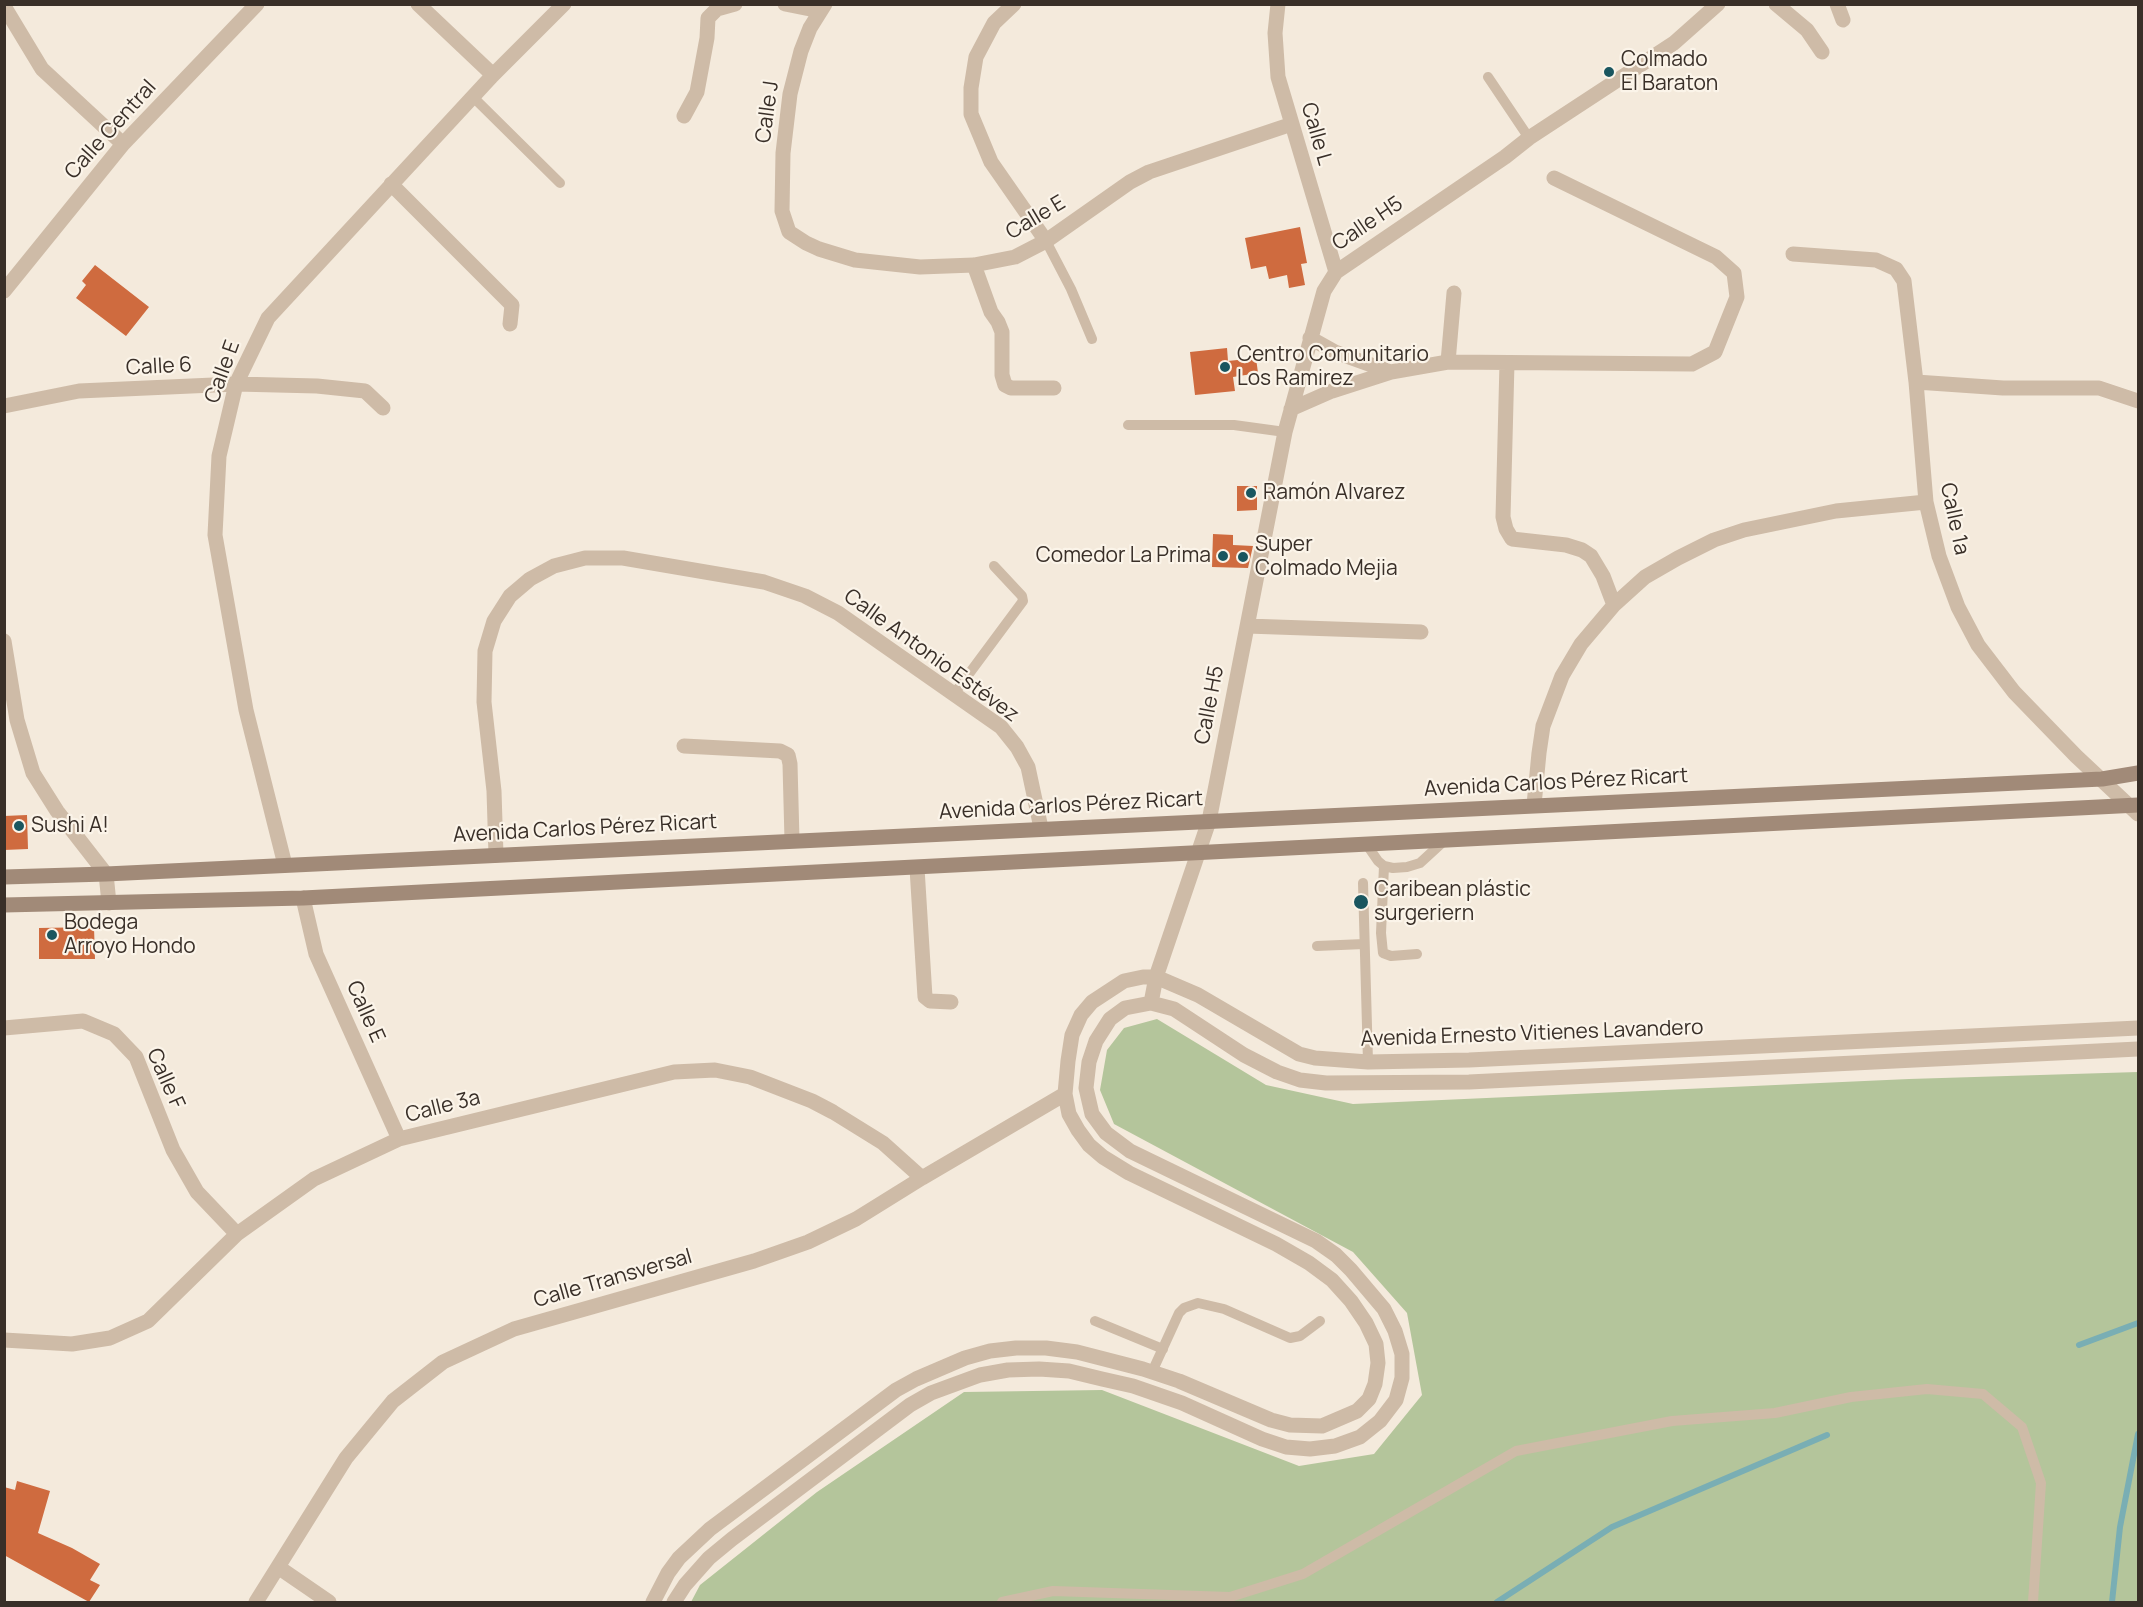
<!DOCTYPE html>
<meta charset="utf-8">
<style>
body{margin:0}
#map{position:relative;width:2143px;height:1607px;overflow:hidden;background:#f4eadc;font-family:Manrope,sans-serif}
canvas{display:block}
.frame{position:absolute;inset:0;border:6px solid #392f28;pointer-events:none}
</style>
<div id="map">
<canvas width="2143" height="1607"></canvas>
<div class="frame"></div>
</div>
<script>
const ctx = document.querySelector('canvas').getContext('2d');
ctx.lineJoin = 'round';
function fillPath(path, color) { ctx.fillStyle = color; ctx.fill(path, 'evenodd'); }
const toPath = rows => new Path2D(rows.map(r => 'M' + r).join(''));
function stroke(path, color, width, dash) { ctx.strokeStyle = color; ctx.lineWidth = width; ctx.lineCap = dash ? 'butt' : 'round'; ctx.setLineDash(dash || []); ctx.stroke(path); }
function write(font, color, halo, rows, align = 'center') {
  ctx.font = font + ' Manrope,sans-serif'; ctx.lineWidth = 4.5; ctx.setLineDash([]); ctx.textBaseline = 'middle'; ctx.strokeStyle = halo; ctx.fillStyle = color; for (const [text, x, y, turn = 0] of rows) {
    ctx.save(); ctx.translate(x, y); ctx.rotate((+turn || 0) * Math.PI / 180); ctx.textAlign = isNaN(turn) ? turn : align; if (halo) ctx.strokeText(text, 0, 0); ctx.fillText(text, 0, 0); ctx.restore();
  }
}
fillPath(toPath([
 [1157,1019,1266,1085,1353,1104,1909,1079,2138,1072,2138,1602,691,1602,700,1585,817,1492,964,1392,1102,1390,1299,1466,1374,1454,1422,1395,1407,1313,1353,1252,1114,1124,1100,1090,1107,1050,1124,1028]
]), '#b4c59b');
stroke(toPath([
 [2079,1345,2138,1323],
 [1497,1602,1612,1527,1827,1435],
 [2112,1602,2120,1527,2138,1434]
]), '#79aeb4', 6);
fillPath(toPath([
 [1300,227,1307,263,1301,264,1305,285,1289,288,1287,275,1269,279,1266,266,1251,269,1245,238],
 [95,265,149,307,126,336,76,298,86,285,82,281],
 [1227,348,1228,361,1256,358,1258,373,1233,377,1235,391,1195,395,1190,352],
 [1237,486,1257,486,1257,510,1237,511],
 [1213,534,1233,535,1233,545,1253,546,1248,568,1212,567],
 [27,815,28,849,4,850,4,816],
 [94,927,95,959,39,959,39,928],
 [17,1481,50,1491,38,1533,72,1548,100,1564,90,1580,100,1585,89,1602,4,1555,4,1487,15,1490]
]), '#cf6b3f');
stroke(toPath([
 [1488,77,1529,138],
 [473,97,560,183],
 [1046,241,1071,289,1092,339],
 [1128,425,1234,425,1285,432],
 [954,694,1023,601,1022,596,994,566],
 [1367,845,1378,861,1384,866,1393,868,1407,867,1420,863,1444,841],
 [1384,866,1381,933,1383,953,1391,956,1417,954],
 [1363,883,1368,1062],
 [1317,946,1364,944],
 [1095,1321,1163,1349],
 [1152,1372,1179,1313,1184,1308,1198,1303,1224,1309,1290,1338,1300,1336,1320,1321],
 [1002,1602,1053,1591,1230,1597,1303,1574,1516,1451,1672,1421,1775,1413,1851,1397,1927,1389,1983,1394,2022,1427,2041,1483,2033,1602]
]), '#cebba7', 10);
stroke(toPath([
 [418,4,493,75],
 [785,4,820,11],
 [825,4,810,28,801,51,790,94,783,153,782,211,789,232,806,243,819,249,855,260,920,267,974,265,1015,257,1046,241,1130,182,1149,172,1292,124],
 [1014,4,994,23,976,57,971,88,971,114,991,162,1046,241],
 [1278,4,1275,33,1278,77,1336,272],
 [1776,4,1807,30,1822,52],
 [1837,4,1843,20],
 [4,6,42,69,123,144],
 [684,116,697,92,707,38,708,18,717,9,735,4],
 [391,184,512,305,510,324],
 [1793,254,1876,260,1896,269,1904,281,1916,382,1926,502,1939,556,1958,607,1978,645,2014,692,2076,756,2138,814],
 [974,265,991,312,998,322,1002,332,1002,375,1005,385,1011,388,1054,388],
 [4,291,123,144,257,4],
 [1310,338,1335,352,1391,372],
 [1448,362,1454,293],
 [1507,363,1503,517,1506,529,1512,539,1566,545,1582,550,1591,556,1603,576,1614,605],
 [1916,382,2003,388,2099,388,2138,401],
 [4,406,79,391,236,384,317,386,365,391,383,408],
 [1291,409,1332,391,1391,372,1448,362,1692,364,1715,352,1737,297,1734,273,1716,257,1554,178],
 [1247,626,1421,632],
 [4,641,17,720,33,773,57,811,106,874,109,903],
 [684,746,780,751,788,755,790,764,792,840],
 [1534,805,1539,753,1543,726,1562,676,1581,644,1614,605,1645,577,1678,558,1714,540,1744,530,1836,511,1926,502],
 [496,855,494,791,484,702,485,651,494,621,510,596,530,579,554,566,585,558,623,558,764,582,805,596,838,613,1001,727,1017,747,1028,767,1041,828],
 [285,865,246,710,215,535,219,456,236,384,268,318,493,75,564,4],
 [917,868,925,997,930,1001,951,1002],
 [303,898,316,954,399,1139],
 [1151,1003,1156,977,1209,821,1285,432,1324,291,1336,272,1505,157,1529,138,1674,43,1718,4],
 [4,1028,83,1021,114,1034,136,1057,173,1150,197,1192,237,1234],
 [4,1340,72,1344,110,1338,148,1321,237,1234,314,1179,399,1139,674,1072,715,1070,750,1077,812,1101,833,1112,883,1143,922,1178],
 [278,1567,329,1602],
 [256,1602,346,1458,393,1401,443,1362,514,1329,754,1261,808,1242,856,1219,922,1178,1065,1094],
 [653,1602,668,1573,679,1558,710,1529,896,1390,916,1379,965,1358,990,1351,1016,1348,1046,1348,1077,1352,1143,1369,1179,1381,1271,1420,1290,1425,1322,1426,1357,1411,1369,1399,1375,1384,1378,1363,1376,1344,1366,1323,1351,1301,1332,1280,1309,1263,1276,1244,1129,1173,1103,1157,1089,1145,1078,1130,1069,1114,1065,1094,1068,1061,1072,1035,1081,1015,1092,1002,1124,981,1143,977,1156,977,1198,995,1299,1054,1315,1058,1368,1062,1469,1060,2138,1028],
 [674,1602,685,1585,709,1558,732,1539,910,1405,931,1393,980,1375,1008,1370,1039,1369,1069,1371,1102,1379,1133,1386,1182,1403,1262,1439,1286,1447,1310,1449,1335,1446,1360,1437,1380,1421,1396,1400,1402,1378,1402,1354,1395,1331,1384,1309,1351,1270,1336,1255,1316,1241,1130,1151,1106,1133,1092,1114,1086,1088,1089,1062,1096,1041,1110,1019,1125,1008,1151,1003,1174,1009,1244,1055,1277,1072,1300,1080,1326,1083,1469,1082,2138,1049]
]), '#cebba7', 15);
stroke(toPath([
 [4,877,106,874,2102,779,2138,773],
 [4,905,303,898,2138,805]
]), '#a18a78', 15);
for (const [x, y, r, color] of [
 [1609,72,6,"#1a565f"],
 [1225,367,6,"#1a565f"],
 [1251,493,6,"#1a565f"],
 [1223,556,6,"#1a565f"],
 [1243,557,6,"#1a565f"],
 [19,826,6,"#1a565f"],
 [1361,902,8,"#1a565f"],
 [52,935,6,"#1a565f"]
]) { const dot = new Path2D(); dot.arc(x, y, r, 0, 2 * Math.PI); ctx.fillStyle = color; ctx.fill(dot); stroke(dot, '#fbf4e9', 2); }
write('21px', '#392f28', '#fbf4e9', [
 ["Colmado",1621,60],
 ["El Baraton",1621,84],
 ["Centro Comunitario",1237,355],
 ["Los Ramirez",1237,379],
 ["Ramón Alvarez",1263,493],
 ["Super",1255,545],
 ["Colmado Mejia",1255,569],
 ["Comedor La Prima",1211,556,"right"],
 ["Sushi A!",31,826],
 ["Caribean plástic",1374,890],
 ["surgeriern",1374,914],
 ["Bodega",64,923],
 ["Arroyo Hondo",64,947]
], 'left');
write('21px', '#392f28', '#fbf4e9', [
 ["Calle J",768,112,-82],
 ["Calle Central",111,130,-48],
 ["Calle L",1316,134,74],
 ["Calle E",1036,218,-31],
 ["Calle H5",1368,224,-34],
 ["Calle 6",159,367,-3],
 ["Calle E",223,372,-70],
 ["Calle 1a",1954,519,78],
 ["Calle Antonio Estévez",931,656,36],
 ["Calle H5",1210,705,-79],
 ["Avenida Carlos Pérez Ricart",1556,783,-3],
 ["Avenida Carlos Pérez Ricart",1071,806,-3],
 ["Avenida Carlos Pérez Ricart",585,829,-3],
 ["Calle E",365,1012,66],
 ["Avenida Ernesto Vitienes Lavandero",1532,1034,-2],
 ["Calle F",165,1079,66],
 ["Calle 3a",443,1107,-14],
 ["Calle Transversal",613,1279,-16]
]);
</script>
